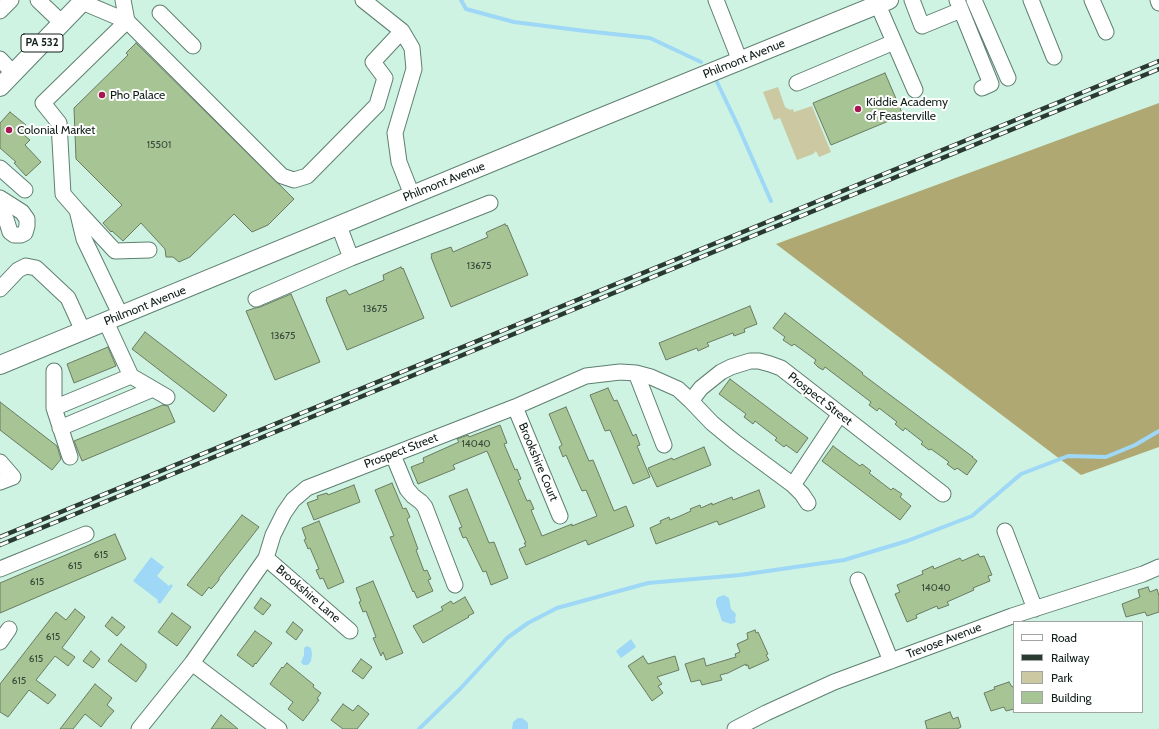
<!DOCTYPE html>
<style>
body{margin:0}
#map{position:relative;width:1159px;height:729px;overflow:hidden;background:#cef3e2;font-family:Cabin,sans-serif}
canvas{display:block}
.legend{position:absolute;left:1013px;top:621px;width:130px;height:92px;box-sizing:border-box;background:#fff;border:1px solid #a0a5a3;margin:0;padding:5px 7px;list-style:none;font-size:12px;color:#111f19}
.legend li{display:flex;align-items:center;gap:8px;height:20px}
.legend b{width:20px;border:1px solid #a0a5a3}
</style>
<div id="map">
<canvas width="1159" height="729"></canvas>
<ul class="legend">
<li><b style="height:5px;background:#fff"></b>Road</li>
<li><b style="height:5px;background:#293a33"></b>Railway</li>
<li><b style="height:11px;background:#ccc8a2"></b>Park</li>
<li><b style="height:11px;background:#a7c495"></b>Building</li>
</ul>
</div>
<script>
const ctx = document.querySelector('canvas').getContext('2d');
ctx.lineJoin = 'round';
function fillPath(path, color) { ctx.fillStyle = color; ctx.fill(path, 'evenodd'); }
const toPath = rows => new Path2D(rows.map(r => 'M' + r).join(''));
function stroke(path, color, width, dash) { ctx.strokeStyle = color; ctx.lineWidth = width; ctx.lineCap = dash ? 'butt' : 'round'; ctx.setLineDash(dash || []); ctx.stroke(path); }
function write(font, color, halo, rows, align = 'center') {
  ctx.font = font + ' Cabin,sans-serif'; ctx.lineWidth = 4; ctx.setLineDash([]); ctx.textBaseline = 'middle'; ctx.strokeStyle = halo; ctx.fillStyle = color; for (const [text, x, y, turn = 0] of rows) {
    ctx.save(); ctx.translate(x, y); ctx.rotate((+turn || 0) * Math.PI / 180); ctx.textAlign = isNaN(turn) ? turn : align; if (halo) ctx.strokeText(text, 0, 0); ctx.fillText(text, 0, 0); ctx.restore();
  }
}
fillPath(toPath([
 [778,87,785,107,790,110,793,109,794,112,812,106,831,152,819,157,816,151,813,154,797,160,780,118,774,120,763,92]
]), '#ccc8a2');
fillPath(toPath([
 [1159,103,1159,447,1081,475,776,244]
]), '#afa873');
fillPath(toPath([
 [151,557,164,567,157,576,169,586,171,584,173,586,160,604,157,602,158,600,133,581],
 [724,595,729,598,731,609,736,614,735,619,736,621,735,623,731,624,722,621,716,604,716,600,718,597],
 [631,639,636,647,621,658,616,651],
 [307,646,311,648,312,654,311,661,308,665,303,665,301,662,304,655,304,648],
 [518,718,522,718,525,720,528,723,528,729,512,729,513,722]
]), '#9ed8f6');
stroke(toPath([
 [461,0,466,9,514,22,585,31,650,38,701,62],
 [717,82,738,126,771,201],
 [419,729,460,689,507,638,528,623,557,608,648,583,740,575,844,560,907,541,972,516,1021,474,1068,456,1106,457,1135,445,1159,431]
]), '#9ed8f6', 4);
const building = toPath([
 [136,43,294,199,268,225,252,232,234,214,190,257,179,262,173,257,166,257,165,249,141,223,123,241,112,231,111,232,103,223,122,205,76,159,74,108,128,55,126,53,136,43],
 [885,73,903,115,831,145,813,103,885,73],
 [10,112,26,125,24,127,28,130,24,135,30,140,25,145,41,162,26,176,14,163,16,162,0,148,0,123,10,112],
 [505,224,506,226,507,225,528,275,451,307,431,257,432,256,431,254,451,247,453,252,488,237,486,233,487,232,505,224],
 [401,267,402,269,403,268,424,318,347,350,326,300,327,299,326,298,345,290,346,290,349,295,384,280,383,275,401,267],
 [291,294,320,362,275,380,246,311,255,308,260,307,291,294],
 [750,306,757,324,744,329,745,332,734,336,733,333,707,343,709,346,698,351,697,348,666,360,659,343,750,306],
 [785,313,863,373,862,374,973,457,972,457,977,461,967,475,957,468,955,470,947,464,949,462,931,449,929,450,921,444,923,442,905,428,903,431,895,424,897,422,879,408,877,411,869,405,871,402,825,367,823,370,818,367,814,363,816,360,794,344,792,346,783,340,785,337,773,328,785,313],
 [145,332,227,395,214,412,132,349,145,332],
 [108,347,116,366,74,383,67,364,108,347],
 [730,379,808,438,797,453,786,445,784,447,775,440,777,438,755,421,753,424,744,417,746,414,719,394,730,379],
 [608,388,614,401,617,400,633,436,636,434,640,445,637,446,650,477,633,484,610,430,605,431,590,395,608,388],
 [0,402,57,446,61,459,52,470,0,430,0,402],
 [163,405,168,406,175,422,82,461,74,441,163,405],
 [566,407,589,461,593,460,614,511,626,506,634,526,588,545,586,540,526,565,519,549,526,546,524,543,526,543,487,451,453,465,455,469,418,484,411,467,424,462,423,458,459,442,457,439,468,435,469,437,500,425,507,443,504,444,515,470,517,469,521,479,518,480,527,501,530,500,534,509,531,510,542,536,572,524,572,526,597,516,586,490,582,491,566,455,563,457,559,447,562,445,549,414,566,407],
 [833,446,860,466,862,464,866,467,871,471,869,473,891,490,893,488,902,494,900,497,911,506,900,520,822,461,833,446],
 [704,447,711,465,657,487,648,468,672,458,673,460,704,447],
 [392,483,403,509,406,508,410,517,407,519,418,549,416,550,424,571,427,570,431,579,428,580,433,591,417,598,414,591,413,592,390,537,394,536,375,490,392,483],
 [354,485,360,502,314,520,307,503,318,499,317,496,327,493,328,495,354,485],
 [467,489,489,543,494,542,508,578,491,585,486,571,483,572,466,537,463,538,459,528,462,527,449,496,467,489],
 [759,490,765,507,719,525,717,521,656,544,650,528,661,523,660,521,669,517,670,520,680,516,691,511,690,509,700,505,701,508,712,503,712,505,732,497,733,500,759,490],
 [242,515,259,527,219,578,219,580,213,587,211,589,209,587,202,596,187,585,242,515],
 [319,521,344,582,328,589,323,578,320,579,316,570,319,569,310,548,308,549,306,544,304,540,306,539,302,528,319,521],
 [115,534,126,559,0,613,0,583,115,534],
 [978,554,980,557,984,556,992,575,988,576,990,581,973,588,974,590,947,602,949,605,938,609,937,606,916,615,917,618,907,622,895,594,900,592,897,585,923,574,922,571,933,566,934,569,960,558,962,561,978,554],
 [373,581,403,653,386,660,383,652,381,656,373,638,376,637,366,611,363,612,359,602,361,601,356,588,373,581],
 [1148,587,1150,592,1157,589,1159,596,1159,612,1147,616,1145,612,1126,617,1122,604,1140,597,1138,590,1148,587],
 [465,597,474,613,468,616,469,617,423,643,413,626,443,610,441,607,451,601,453,604,465,597],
 [261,598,271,605,263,615,254,608,261,598],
 [75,609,85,617,62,648,75,657,68,666,55,656,36,680,56,695,48,704,29,690,8,717,0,712,0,684,56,612,66,620,75,609],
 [172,613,191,627,177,646,158,632,172,613],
 [112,617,125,627,117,636,105,626,112,617],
 [293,622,303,630,296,640,286,632,293,622],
 [755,630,756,633,758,632,768,654,766,655,769,660,749,669,748,665,746,666,746,664,728,673,720,675,722,680,702,685,700,680,691,682,685,664,704,658,706,666,736,657,735,654,740,652,737,644,748,639,747,633,755,630],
 [255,631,272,643,256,664,255,663,253,667,237,655,255,631],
 [121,644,146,664,146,668,136,682,108,661,121,644],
 [91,651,100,659,93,668,83,661,91,651],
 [643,656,648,664,675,656,679,670,657,677,662,684,658,686,663,693,652,701,628,666,643,656],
 [361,659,372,667,363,679,352,671,361,659],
 [287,663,314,685,313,687,321,693,317,699,319,700,303,721,288,709,293,702,270,684,282,667,283,668,287,663],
 [1009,682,1012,687,1014,686,1014,709,1006,711,1004,707,991,711,984,693,995,689,994,687,1009,682],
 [95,684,112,698,107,705,114,711,107,719,101,727,85,714,73,729,60,729,95,684],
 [343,704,353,711,358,705,369,714,357,729,343,729,331,720,343,704],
 [950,712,953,719,958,717,961,727,957,729,927,729,925,721,950,712],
 [221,715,231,723,238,729,211,729,221,715]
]);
fillPath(building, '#a7c495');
stroke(building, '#6a7b61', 1);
const minor = toPath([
 [38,0,62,23],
 [80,0,82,2,127,21],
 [123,0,127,21],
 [716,0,740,61],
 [912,0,922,26,961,10],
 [957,0,991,84,982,88],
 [974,0,1008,78],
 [1031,0,1054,57],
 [1092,0,1106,32],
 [1158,0,1159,3],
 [878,5,915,90],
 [0,11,11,0],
 [160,13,193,46],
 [402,31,412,48,414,69,395,133,399,162,412,195],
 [0,59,13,73],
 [797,83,894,42],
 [0,168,25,190],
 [0,198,22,212,27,219,27,226,25,233,21,235,14,235,10,232,6,219,0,213],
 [78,211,115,251,149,250],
 [339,226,351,258,490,203],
 [0,289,18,270,26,266,36,268,68,298,83,331],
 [256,299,351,258],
 [121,316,84,239,77,210,63,194,59,123,43,103,127,21,282,176,294,180,307,176,377,105,385,78,373,62,402,31,363,0],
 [106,322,131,376,167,397],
 [54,371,54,408],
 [636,373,664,445],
 [691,401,712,423,735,442,793,485,802,494,808,503],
 [515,407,560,516],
 [60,428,153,389],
 [393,455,407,489,413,496,421,502,425,507,455,585],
 [70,457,54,408,131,376],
 [0,462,13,477,0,482],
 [793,485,840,414],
 [1005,531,1035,609],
 [266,558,350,631],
 [0,569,86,534],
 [858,580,891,661],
 [0,642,9,629],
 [192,663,279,729],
 [139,729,192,663,266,558,273,535,284,513,293,500,307,488,515,407,586,376,620,372,636,373,651,377,678,389,691,401,701,388,721,372,731,367,750,361,759,361,770,364,781,368,943,494],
 [735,729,766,713,834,682,1012,616,1143,574,1159,567]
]);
const major = toPath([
 [0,87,84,0],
 [0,365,587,123,889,0]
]);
stroke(minor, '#5e7f71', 17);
stroke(major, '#5e7f71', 20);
stroke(minor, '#fff', 15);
stroke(major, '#fff', 18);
const rail = toPath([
 [0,537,1159,61],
 [0,545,1159,69]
]);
stroke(rail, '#293a33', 4.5);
stroke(rail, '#fff', 3, [9]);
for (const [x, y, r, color] of [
 [102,95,4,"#a91750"],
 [858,109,4,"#a91750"],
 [9,130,4,"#a91750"]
]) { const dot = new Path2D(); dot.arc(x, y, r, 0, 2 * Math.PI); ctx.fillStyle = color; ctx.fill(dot); stroke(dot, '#fff', 1.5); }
write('10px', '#364838', null, [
 ["15501",159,145],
 ["13675",479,266],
 ["13675",375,309],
 ["13675",283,336],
 ["14040",476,444],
 ["615",101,555],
 ["615",75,566],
 ["615",37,582],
 ["14040",936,588],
 ["615",53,637],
 ["615",36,659],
 ["615",19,681]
]);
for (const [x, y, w] of [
 [42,43,42]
]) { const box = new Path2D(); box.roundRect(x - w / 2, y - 9, w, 18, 3); ctx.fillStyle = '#fff'; ctx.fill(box); stroke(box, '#111f19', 1); }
write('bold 11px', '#111f19', null, [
 ["PA 532",42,43]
]);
write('12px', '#111f19', '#fff', [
 ["Philmont Avenue",744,59,-22],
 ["Philmont Avenue",444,182,-22],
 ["Philmont Avenue",145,306,-22],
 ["Prospect Street",820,399,38],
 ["Prospect Street",401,451,-21],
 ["Brookshire Court",538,462,67],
 ["Brookshire Lane",308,594,41],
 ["Trevose Avenue",944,641,-21]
]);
write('12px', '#111f19', '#fff', [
 ["Pho Palace",110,95],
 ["Kiddie Academy",866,102],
 ["of Feasterville",866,116],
 ["Colonial Market",17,130]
], 'left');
</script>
